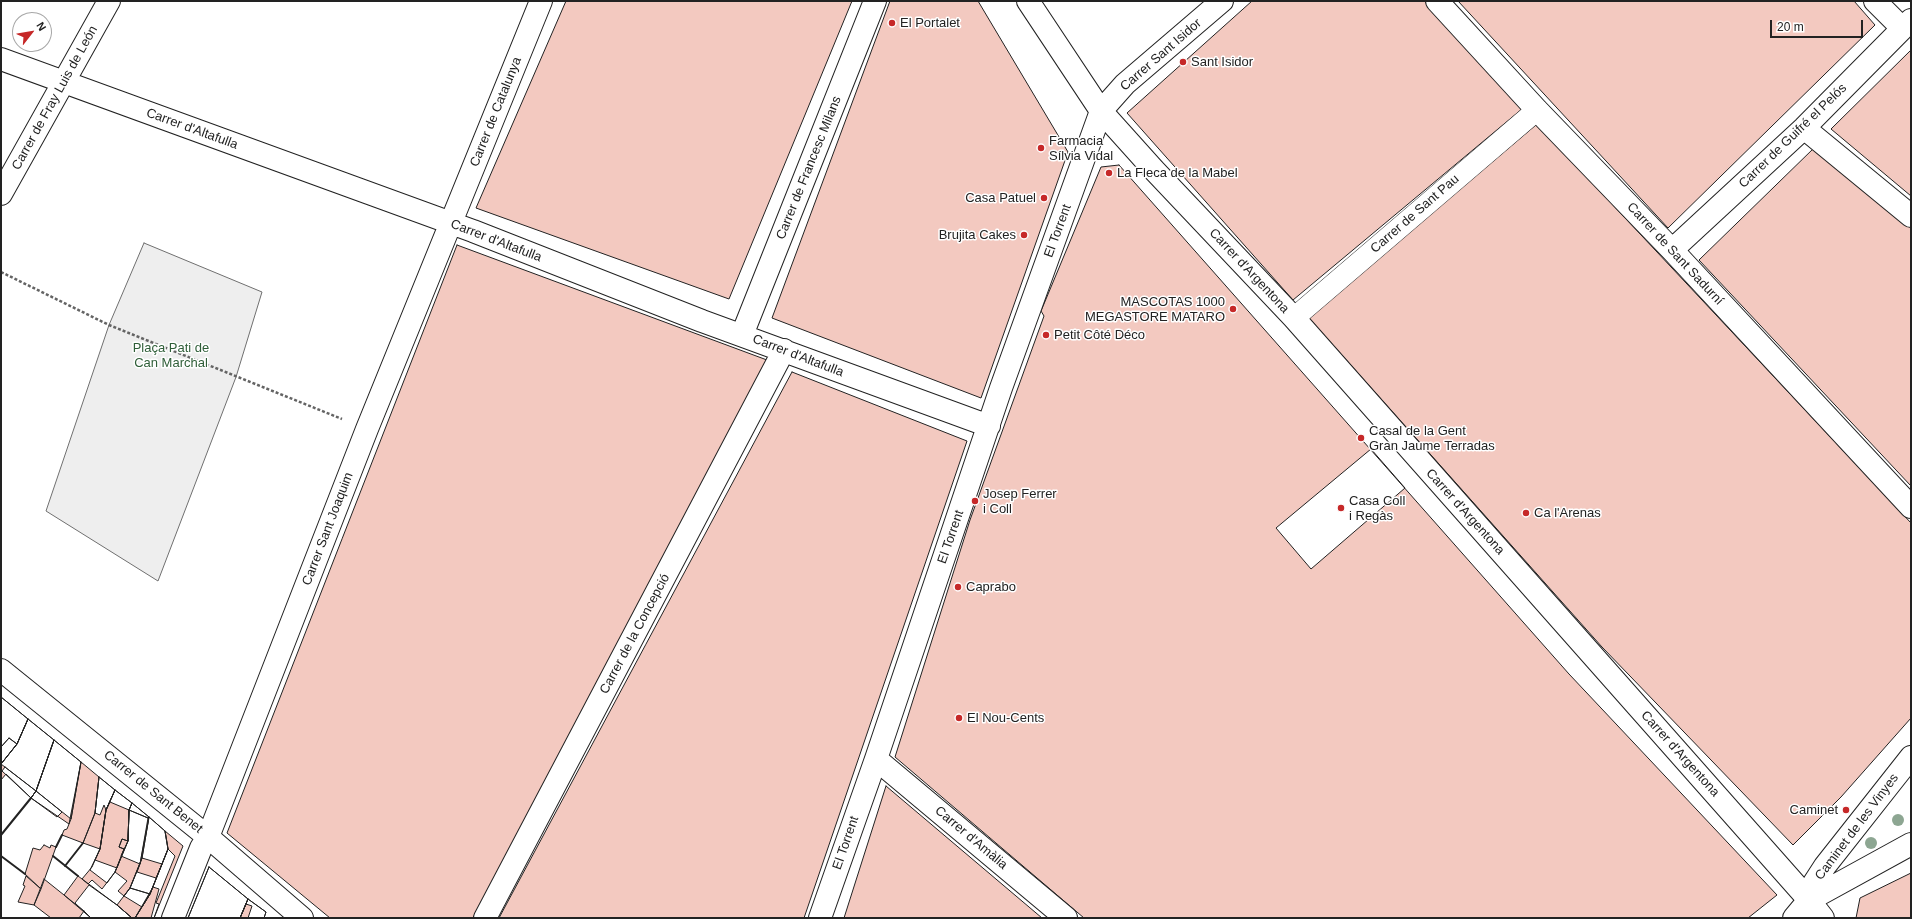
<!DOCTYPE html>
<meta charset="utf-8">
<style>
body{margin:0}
#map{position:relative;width:1912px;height:919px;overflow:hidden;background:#fff;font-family:Helvetica,sans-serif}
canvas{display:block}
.frame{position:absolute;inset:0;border:2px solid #222;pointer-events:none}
.north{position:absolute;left:12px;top:12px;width:40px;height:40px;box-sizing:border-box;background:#fff;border:1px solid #a7a7a7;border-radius:50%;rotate:59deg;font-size:11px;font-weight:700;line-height:16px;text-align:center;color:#222}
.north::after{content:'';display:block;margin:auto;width:14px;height:18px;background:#c62828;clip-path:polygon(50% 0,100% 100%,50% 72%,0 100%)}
.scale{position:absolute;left:1770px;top:20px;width:93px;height:18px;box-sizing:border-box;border:2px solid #222;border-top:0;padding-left:5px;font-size:12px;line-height:14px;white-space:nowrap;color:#222;-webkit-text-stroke:3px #fff;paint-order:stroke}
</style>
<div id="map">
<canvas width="1912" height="919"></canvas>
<div class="frame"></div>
<div class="north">N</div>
<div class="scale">20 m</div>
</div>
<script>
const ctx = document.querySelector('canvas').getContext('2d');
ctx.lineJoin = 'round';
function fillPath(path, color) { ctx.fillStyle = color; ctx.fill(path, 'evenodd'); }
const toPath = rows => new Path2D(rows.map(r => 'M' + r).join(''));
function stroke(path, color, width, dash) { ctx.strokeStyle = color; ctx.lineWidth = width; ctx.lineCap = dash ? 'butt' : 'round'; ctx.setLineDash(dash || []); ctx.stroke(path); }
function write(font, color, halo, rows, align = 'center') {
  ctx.font = font + ' Helvetica,sans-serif'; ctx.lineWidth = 3; ctx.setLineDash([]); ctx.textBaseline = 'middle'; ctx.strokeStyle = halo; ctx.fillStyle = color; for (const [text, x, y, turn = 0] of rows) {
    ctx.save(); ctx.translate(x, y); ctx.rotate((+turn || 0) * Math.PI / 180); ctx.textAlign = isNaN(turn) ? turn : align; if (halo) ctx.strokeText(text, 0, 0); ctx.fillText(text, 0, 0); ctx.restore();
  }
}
const green = toPath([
 [144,243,262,292,236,377,158,581,46,511,109,325,144,243]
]);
fillPath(green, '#eee');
stroke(green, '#6f6f6f', 1);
const building = toPath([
 [566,1,852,1,729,299,476,208,566,1],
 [890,1,978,1,1068,152,981,398,772,318,890,1],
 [1252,1,1425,1,1522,109,1293,300,1127,113,1252,1],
 [1458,1,1854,1,1875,25,1668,228,1458,1],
 [1911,50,1911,196,1831,129,1911,50],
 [1537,124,1911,523,1911,718,1841,797,1793,845,1602,647,1308,317,1537,124],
 [1814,148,1911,228,1911,486,1699,260,1814,148],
 [1119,165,1569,674,1777,895,1748,918,1084,918,895,757,970,520,1044,316,1041,311,1101,167,1119,165],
 [457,245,767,360,473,918,330,918,227,833,457,245],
 [792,372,967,441,804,918,499,918,792,372],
 [1371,449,1405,488,1311,569,1276,528,1371,449],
 [1,697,28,719,17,744,9,738,1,747,1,697],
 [1,697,28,719,17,744,1,764,1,697],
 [28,719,54,740,36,791,1,764,17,744,28,719],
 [28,719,54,740,36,791,31,798,6,774,1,780,1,764,17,744,28,719],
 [9,738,17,744,1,764,1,747,9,738],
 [54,740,81,762,71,819,36,791,54,740],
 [54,740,81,762,69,824,31,798,36,791,54,740],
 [81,762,99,777,95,813,83,843,62,835,64,830,67,829,71,819,81,762],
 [5,767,36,791,31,798,2,771,5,767],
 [99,777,115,790,106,810,104,805,100,815,95,813,99,777],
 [99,777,115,790,106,810,100,849,83,843,95,813,99,777],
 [886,786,1042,918,844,918,886,786],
 [115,790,132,803,129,810,128,841,122,839,119,847,124,849,115,872,107,883,90,870,100,849,106,810,115,790],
 [115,790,132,803,129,810,128,841,115,872,102,889,92,880,88,884,82,879,92,867,100,849,106,810,115,790],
 [36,791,62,812,57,817,31,798,36,791],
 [110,802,129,810,128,841,122,839,119,847,124,849,117,868,95,860,100,849,106,810,110,802],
 [132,803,149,817,148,818,129,810,132,803],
 [132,803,149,817,142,858,130,888,124,896,118,891,127,881,115,872,128,841,129,810,132,803],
 [129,810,148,818,140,864,121,856,128,841,129,810],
 [149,817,165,831,168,849,150,894,130,888,142,858,149,817],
 [149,817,165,831,168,849,150,894,135,918,132,918,117,905,130,888,140,864,149,817],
 [165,831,183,846,154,918,135,918,150,894,168,849,165,831],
 [44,845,50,848,51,845,56,847,41,889,25,874,33,848,40,850,44,845],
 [168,849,175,856,156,903,159,904,154,918,135,918,150,894,168,849],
 [142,858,162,864,156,878,137,872,142,858],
 [209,867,248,899,240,918,188,918,209,867],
 [209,867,248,899,240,918,188,918,209,867],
 [1911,873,1911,918,1856,918,1860,898,1911,873],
 [26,876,41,889,34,905,18,902,25,886,23,885,26,876],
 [78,876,117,905,132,918,91,918,64,895,78,876],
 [44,879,84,911,91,918,51,918,34,905,44,879],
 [89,885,117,905,132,918,91,918,75,903,89,885],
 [153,887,159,889,151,918,135,918,153,887],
 [130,888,150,894,142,907,124,896,130,888],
 [248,899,266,912,264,918,240,918,248,899],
 [248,899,266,912,264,918,240,918,248,899],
 [246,904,252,906,248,918,240,918,246,904],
 [84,911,91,918,79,918,84,911]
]);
fillPath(building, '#f3c9c0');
stroke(building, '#222', 1);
const pedestrian = toPath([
 [1294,318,1537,110]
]);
const minor = toPath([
 [1028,1,1101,111,1154,170,1294,318,1809,900,1823,918],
 [1437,1,1537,110,1672,250,1911,507],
 [1875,1,1902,28],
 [1,59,473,231,702,321,989,426],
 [1804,128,1911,216],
 [1,194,109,1],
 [1672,250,1804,128,1911,20],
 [742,335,875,1],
 [1,670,208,837,302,918],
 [876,759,1066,918],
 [1809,900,1911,844],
 [173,918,201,848,208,837,367,429,541,1],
 [485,918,784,350],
 [820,918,876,759,1001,388,1101,111,1125,84,1222,1],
 [1794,918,1809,900,1814,883,1825,866,1911,757]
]);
stroke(pedestrian, '#222', 22);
stroke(minor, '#222', 24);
stroke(toPath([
 [1,272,109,325,342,419]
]), '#646464', 2.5, [3, 2]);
stroke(pedestrian, '#fff', 21);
stroke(minor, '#fff', 22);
stroke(toPath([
 [1,835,31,798],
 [56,847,62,835],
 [1,856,25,874],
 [53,856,78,876],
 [65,866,83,843]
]), '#222', 2);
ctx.fillStyle = '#8da692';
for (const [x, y] of [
 [1898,820],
 [1871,843]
]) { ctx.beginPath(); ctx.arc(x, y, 6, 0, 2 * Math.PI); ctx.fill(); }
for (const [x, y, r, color] of [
 [892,23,4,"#c62828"],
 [1183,62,4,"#c62828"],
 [1041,148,4,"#c62828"],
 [1109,173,4,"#c62828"],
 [1044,198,4,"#c62828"],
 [1024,235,4,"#c62828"],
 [1233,309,4,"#c62828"],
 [1046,335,4,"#c62828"],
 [1361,438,4,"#c62828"],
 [975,501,4,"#c62828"],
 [1341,508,4,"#c62828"],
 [1526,513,4,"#c62828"],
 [958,587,4,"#c62828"],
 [959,718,4,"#c62828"],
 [1846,810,4,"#c62828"]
]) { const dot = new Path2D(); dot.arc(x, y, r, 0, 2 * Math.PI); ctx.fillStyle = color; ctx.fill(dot); stroke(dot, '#fff', 1.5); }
write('13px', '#222', '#fff', [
 ["El Portalet",900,23],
 ["Sant Isidor",1191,62],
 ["Farmacia",1049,141],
 ["Sílvia Vidal",1049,156],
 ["La Fleca de la Mabel",1117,173],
 ["Casa Patuel",1036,198,"right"],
 ["Brujita Cakes",1016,235,"right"],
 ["MASCOTAS 1000",1225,302,"right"],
 ["MEGASTORE MATARO",1225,317,"right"],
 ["Petit Côté Déco",1054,335],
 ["Casal de la Gent",1369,431],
 ["Gran Jaume Terradas",1369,446],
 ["Josep Ferrer",983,494],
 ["i Coll",983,509],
 ["Casa Coll",1349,501],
 ["i Regàs",1349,516],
 ["Ca l'Arenas",1534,513],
 ["Caprabo",966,587],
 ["El Nou-Cents",967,718],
 ["Caminet",1838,810,"right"]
], 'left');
write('13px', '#222', '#fff', [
 ["Carrer Sant Isidor",1161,55,-41],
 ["Carrer de Fray Luis de León",55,98,-61],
 ["Carrer de Catalunya",496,112,-68],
 ["Carrer d'Altafulla",192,129,20],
 ["Carrer de Guifré el Pelós",1793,136,-44],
 ["Carrer de Francesc Milans",809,168,-68],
 ["Carrer de Sant Pau",1415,214,-41],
 ["El Torrent",1058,231,-70],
 ["Carrer d'Altafulla",496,241,21],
 ["Carrer de Sant Sadurní",1675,254,47],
 ["Carrer d'Argentona",1249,271,47],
 ["Carrer d'Altafulla",798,356,21],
 ["Carrer d'Argentona",1465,512,48],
 ["Carrer Sant Joaquim",328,529,-69],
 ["El Torrent",951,537,-71],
 ["Carrer de la Concepció",635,634,-62],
 ["Carrer d'Argentona",1680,754,48],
 ["Carrer de Sant Benet",153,792,39],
 ["Caminet de les Vinyes",1857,827,-53],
 ["Carrer d'Amàlia",971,838,40],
 ["El Torrent",846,843,-71]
]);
write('13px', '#2f5e38', '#fff', [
 ["Plaça Pati de",171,348],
 ["Can Marchal",171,363]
]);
</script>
